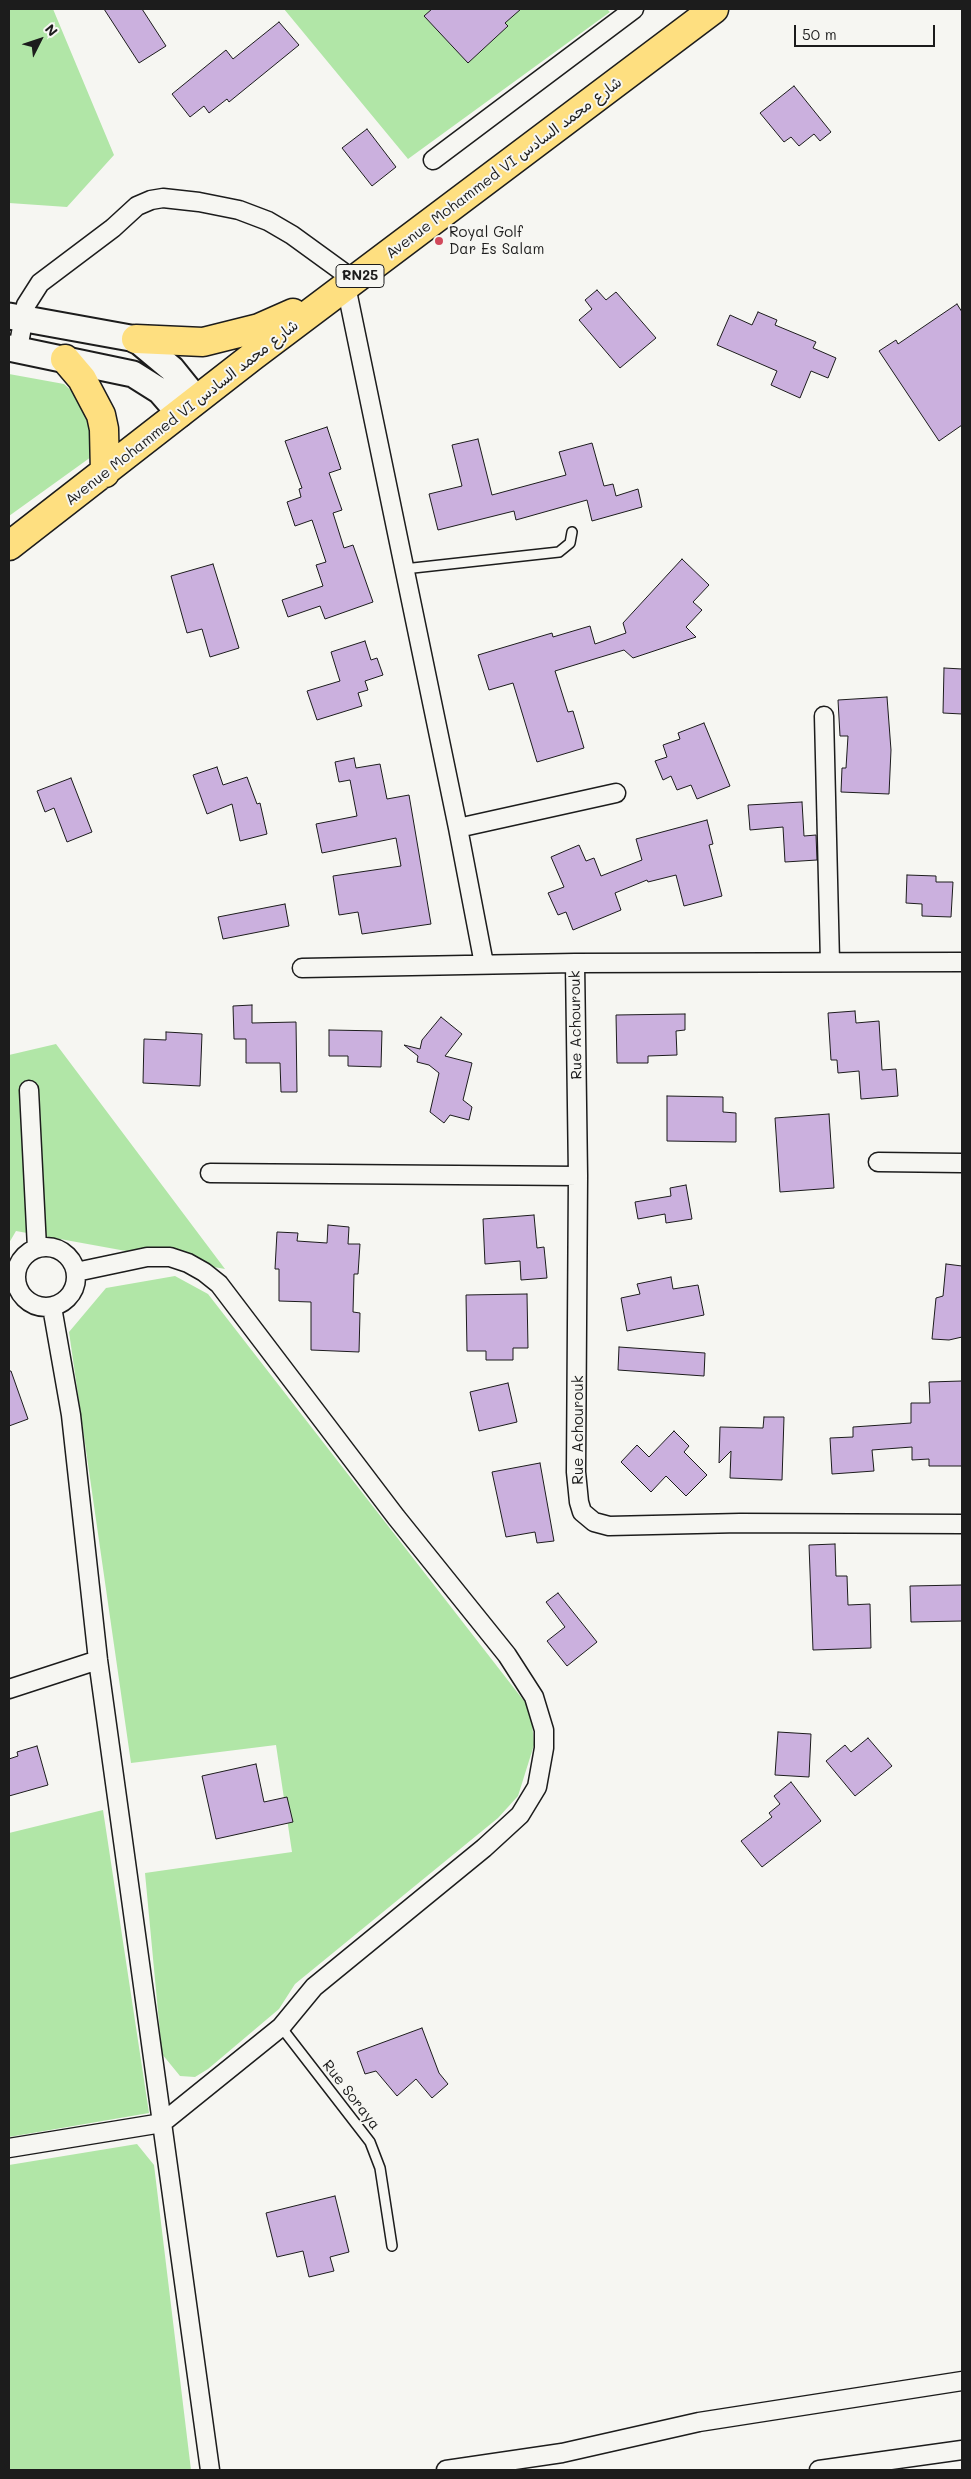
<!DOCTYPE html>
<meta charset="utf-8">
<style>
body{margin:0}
#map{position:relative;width:971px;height:2479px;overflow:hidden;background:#f6f6f2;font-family:Mali,sans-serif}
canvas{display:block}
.frame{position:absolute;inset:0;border:10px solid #1c1c1c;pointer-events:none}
.north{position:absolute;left:15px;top:15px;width:50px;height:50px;-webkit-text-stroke:4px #f6f6f2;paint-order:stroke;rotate:49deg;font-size:14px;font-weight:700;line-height:20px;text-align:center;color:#1c1c1c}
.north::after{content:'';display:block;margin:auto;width:18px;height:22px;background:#1c1c1c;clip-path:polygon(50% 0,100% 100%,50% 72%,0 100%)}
.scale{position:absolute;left:794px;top:25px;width:141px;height:22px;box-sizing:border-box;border:2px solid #1c1c1c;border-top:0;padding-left:6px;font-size:15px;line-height:18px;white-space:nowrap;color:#1c1c1c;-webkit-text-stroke:4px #f6f6f2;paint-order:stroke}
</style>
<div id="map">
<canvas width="971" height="2479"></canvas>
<div class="frame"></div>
<div class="north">N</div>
<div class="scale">50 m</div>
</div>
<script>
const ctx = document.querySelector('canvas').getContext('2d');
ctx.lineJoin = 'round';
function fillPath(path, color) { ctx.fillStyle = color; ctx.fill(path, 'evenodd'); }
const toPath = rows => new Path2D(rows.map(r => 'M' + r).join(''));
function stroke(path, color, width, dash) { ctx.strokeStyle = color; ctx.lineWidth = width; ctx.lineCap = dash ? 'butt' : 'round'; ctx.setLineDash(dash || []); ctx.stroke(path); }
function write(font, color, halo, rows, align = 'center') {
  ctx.font = font + ' Mali,"Playpen Sans Arabic",sans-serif'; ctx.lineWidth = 4; ctx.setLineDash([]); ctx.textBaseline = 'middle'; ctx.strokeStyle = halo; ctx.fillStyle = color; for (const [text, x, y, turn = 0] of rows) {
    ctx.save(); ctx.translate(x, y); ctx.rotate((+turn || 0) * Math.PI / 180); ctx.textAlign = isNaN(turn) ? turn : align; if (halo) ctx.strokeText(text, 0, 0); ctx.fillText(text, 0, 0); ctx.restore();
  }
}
fillPath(toPath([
 [9,9,53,9,114,155,67,207,9,203],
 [284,9,607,9,610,12,408,159],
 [9,374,64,384,93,411,91,457,9,516],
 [56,1044,225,1269,16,1231,9,1243,9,1055],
 [175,1276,208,1294,531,1710,534,1745,518,1796,498,1818,295,1984,279,2009,208,2069,195,2077,180,2076,162,2054,145,1873,292,1852,276,1745,131,1763,69,1332,106,1288],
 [103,1810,149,2113,9,2137,9,1833],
 [137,2144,154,2165,191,2470,9,2470,9,2165]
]), '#b1e6a7');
const building = toPath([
 [104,9,142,9,166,46,139,63,104,9],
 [432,9,521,9,505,23,508,26,468,63,424,16,432,9],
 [279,22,299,45,229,102,227,99,209,113,204,106,190,117,172,94,226,50,233,59,279,22],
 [794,86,831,132,820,141,814,134,799,146,791,137,784,142,760,113,794,86],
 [367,129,396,167,372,186,342,148,367,129],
 [597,290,606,300,616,292,656,338,620,368,579,320,592,309,585,300,597,290],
 [957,304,962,312,962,425,939,441,879,351,896,340,898,344,957,304],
 [758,312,777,320,775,325,816,342,813,348,836,358,828,378,811,371,800,398,771,385,777,371,717,345,730,315,752,325,758,312],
 [327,427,341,469,329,473,342,510,333,513,344,548,353,545,373,602,325,619,320,606,288,617,282,600,323,586,316,565,326,562,312,520,295,526,287,502,301,497,299,489,302,488,285,441,327,427],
 [478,439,492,495,566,475,559,452,592,443,604,486,613,484,616,496,638,489,642,507,592,521,587,500,516,520,514,511,438,530,429,494,462,486,452,445,478,439],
 [682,559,709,585,693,602,702,610,686,627,696,637,633,658,624,650,555,671,568,712,573,711,584,748,537,762,513,683,489,690,478,655,552,633,553,637,590,626,595,644,626,633,623,623,682,559],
 [213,564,239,648,210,657,202,629,187,633,171,576,213,564],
 [365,641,371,660,377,658,383,675,365,681,368,690,358,693,362,706,317,720,307,691,340,681,331,652,365,641],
 [944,668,962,669,962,714,943,713,944,668],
 [887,697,891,750,889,794,841,792,842,768,846,768,848,736,840,736,838,700,887,697],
 [704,723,730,786,697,799,691,785,677,790,671,776,663,780,655,761,667,757,663,745,680,739,678,733,704,723],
 [354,758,356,768,380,764,387,799,409,795,431,924,362,934,358,912,339,915,333,876,401,866,396,838,322,853,316,824,357,816,350,780,339,782,335,762,354,758],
 [217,767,223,785,247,777,257,804,260,803,267,834,240,841,232,804,207,814,193,775,217,767],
 [71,778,92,832,67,842,54,808,45,812,37,791,71,778],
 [802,802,804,836,816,835,817,860,785,862,783,827,750,830,748,805,802,802],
 [707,820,713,844,709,845,722,896,684,906,676,875,648,882,647,880,615,893,621,910,573,930,566,912,558,915,548,893,564,887,551,857,579,845,586,861,594,858,601,876,642,860,636,839,707,820],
 [907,875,936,876,936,882,953,882,951,917,922,916,922,904,906,903,907,875],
 [285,904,289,926,223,939,218,917,285,904],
 [252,1005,252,1023,296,1022,297,1092,281,1092,280,1063,246,1063,246,1039,234,1039,233,1006,252,1005],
 [855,1011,856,1023,879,1021,882,1070,896,1069,898,1096,861,1099,859,1071,838,1073,837,1060,831,1060,828,1013,855,1011],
 [685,1014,685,1030,676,1031,677,1055,648,1056,648,1063,617,1063,616,1015,685,1014],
 [441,1017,462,1034,445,1056,472,1063,463,1100,472,1107,469,1120,450,1115,444,1123,430,1112,439,1073,429,1065,417,1062,418,1056,404,1045,420,1049,422,1040,441,1017],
 [329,1030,382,1031,381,1067,348,1066,348,1056,329,1056,329,1030],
 [166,1032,202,1034,200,1086,143,1083,144,1039,166,1040,166,1032],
 [667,1096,723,1097,723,1112,736,1113,736,1142,667,1141,667,1096],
 [829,1114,834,1188,780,1192,775,1118,829,1114],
 [686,1185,692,1219,666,1223,665,1214,638,1219,635,1202,671,1196,670,1188,686,1185],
 [534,1215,537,1248,544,1247,547,1278,521,1280,520,1261,485,1264,483,1219,534,1215],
 [328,1225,349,1227,348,1244,360,1244,358,1274,354,1274,353,1312,360,1313,359,1352,311,1350,311,1302,279,1301,279,1269,275,1269,277,1232,298,1233,297,1241,327,1243,328,1225],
 [946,1264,962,1266,962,1337,949,1340,932,1339,936,1298,943,1296,946,1264],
 [671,1277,673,1289,698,1285,704,1315,627,1331,621,1298,640,1294,637,1284,671,1277],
 [527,1294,528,1348,513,1348,513,1360,486,1360,486,1351,467,1351,466,1295,527,1294],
 [619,1347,705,1353,704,1376,618,1370,619,1347],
 [9,1371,11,1371,28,1419,9,1426,9,1371],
 [962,1381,962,1466,929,1466,929,1459,912,1460,912,1447,872,1450,874,1471,832,1474,830,1438,853,1437,853,1427,911,1423,911,1403,930,1403,929,1382,962,1381],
 [508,1383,517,1422,479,1431,470,1392,508,1383],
 [764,1417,784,1417,782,1480,730,1478,731,1451,719,1463,720,1427,763,1428,764,1417],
 [674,1431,689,1446,684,1452,707,1475,686,1496,666,1476,651,1492,621,1462,637,1445,649,1457,674,1431],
 [540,1463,554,1541,537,1543,535,1532,506,1537,492,1472,540,1463],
 [835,1544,836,1576,847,1576,848,1605,870,1604,871,1648,813,1650,809,1545,835,1544],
 [962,1585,962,1621,911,1622,910,1586,962,1585],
 [558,1593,597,1642,567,1666,547,1641,565,1627,546,1602,558,1593],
 [778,1732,811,1734,809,1777,775,1775,778,1732],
 [868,1738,892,1766,855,1796,826,1761,845,1745,851,1752,868,1738],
 [37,1746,48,1785,9,1796,9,1759,18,1756,17,1752,37,1746],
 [256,1764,264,1802,287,1797,293,1822,216,1839,202,1776,256,1764],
 [791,1782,821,1821,762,1867,741,1841,772,1817,769,1813,780,1804,774,1796,791,1782],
 [422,2028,439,2073,448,2084,432,2098,416,2079,397,2096,376,2071,365,2074,357,2052,422,2028],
 [335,2196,349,2252,330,2257,334,2271,309,2277,303,2251,277,2257,266,2213,335,2196]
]);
fillPath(building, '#cbb0de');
stroke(building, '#1c1c1c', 1);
const lane = toPath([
 [404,569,559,552,570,543,572,532],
 [281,2027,370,2142,380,2168,392,2246]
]);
const street = toPath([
 [433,160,634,9],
 [346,286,458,828,484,964],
 [18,349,26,305,40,283,113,228,137,206,151,200,163,198,199,202,239,210,268,221,292,235,354,280],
 [824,716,830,962],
 [458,828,616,793],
 [575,963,578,1176,576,1472,579,1502,582,1512,594,1522,609,1526,740,1523,962,1524],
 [302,968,575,963,962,962],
 [29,1090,37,1248],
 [878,1162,962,1163],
 [210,1173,578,1176],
 '16 1277a30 30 0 1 1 60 0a30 30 0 1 1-60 0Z',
 [52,1307,71,1415,98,1660,210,2470],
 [9,1689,98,1660],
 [9,2148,162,2123,281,2027,314,1987,484,1848,520,1815,537,1787,544,1748,544,1730,534,1697,507,1655,396,1517,219,1284,204,1272,188,1263,170,1257,147,1257,76,1272],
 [446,2470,562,2453,699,2422,962,2381],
 [819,2470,962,2450]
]);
const secondary = toPath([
 [9,316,136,339,172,369,197,400],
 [9,348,133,374,160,391,180,414]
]);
const primary = toPath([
 [136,339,203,342,259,328,293,313],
 [65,359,82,379,101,415,104,429,105,473],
 [9,546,253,356,714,9]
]);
stroke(lane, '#1c1c1c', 12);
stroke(street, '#1c1c1c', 21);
stroke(secondary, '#1c1c1c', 29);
stroke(primary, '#1c1c1c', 31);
stroke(lane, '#f6f6f2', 9);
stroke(street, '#f6f6f2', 18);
stroke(secondary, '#f6f6f2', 25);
stroke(primary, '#fedf80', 28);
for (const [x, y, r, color] of [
 [439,241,5,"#d1495b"]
]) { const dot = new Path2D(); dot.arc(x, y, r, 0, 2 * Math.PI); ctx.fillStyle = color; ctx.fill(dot); stroke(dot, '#f6f6f2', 2); }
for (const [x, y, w] of [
 [360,276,48]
]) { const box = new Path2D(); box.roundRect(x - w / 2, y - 11.5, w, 23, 4); ctx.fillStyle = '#f6f6f2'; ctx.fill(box); stroke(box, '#1c1c1c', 1); }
write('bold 14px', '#1c1c1c', null, [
 ["RN25",360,276]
]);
write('15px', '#1c1c1c', '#f6f6f2', [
 ["Avenue Mohammed VI شارع محمد السادس",504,168,-37],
 ["Avenue Mohammed VI شارع محمد السادس",182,413,-38],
 ["Rue Achourouk",576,1025,-91],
 ["Rue Achourouk",578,1430,-90],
 ["Rue Soraya",351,2095,52]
]);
write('15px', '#1c1c1c', '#f6f6f2', [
 ["Royal Golf",449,232],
 ["Dar Es Salam",449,249]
], 'left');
</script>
